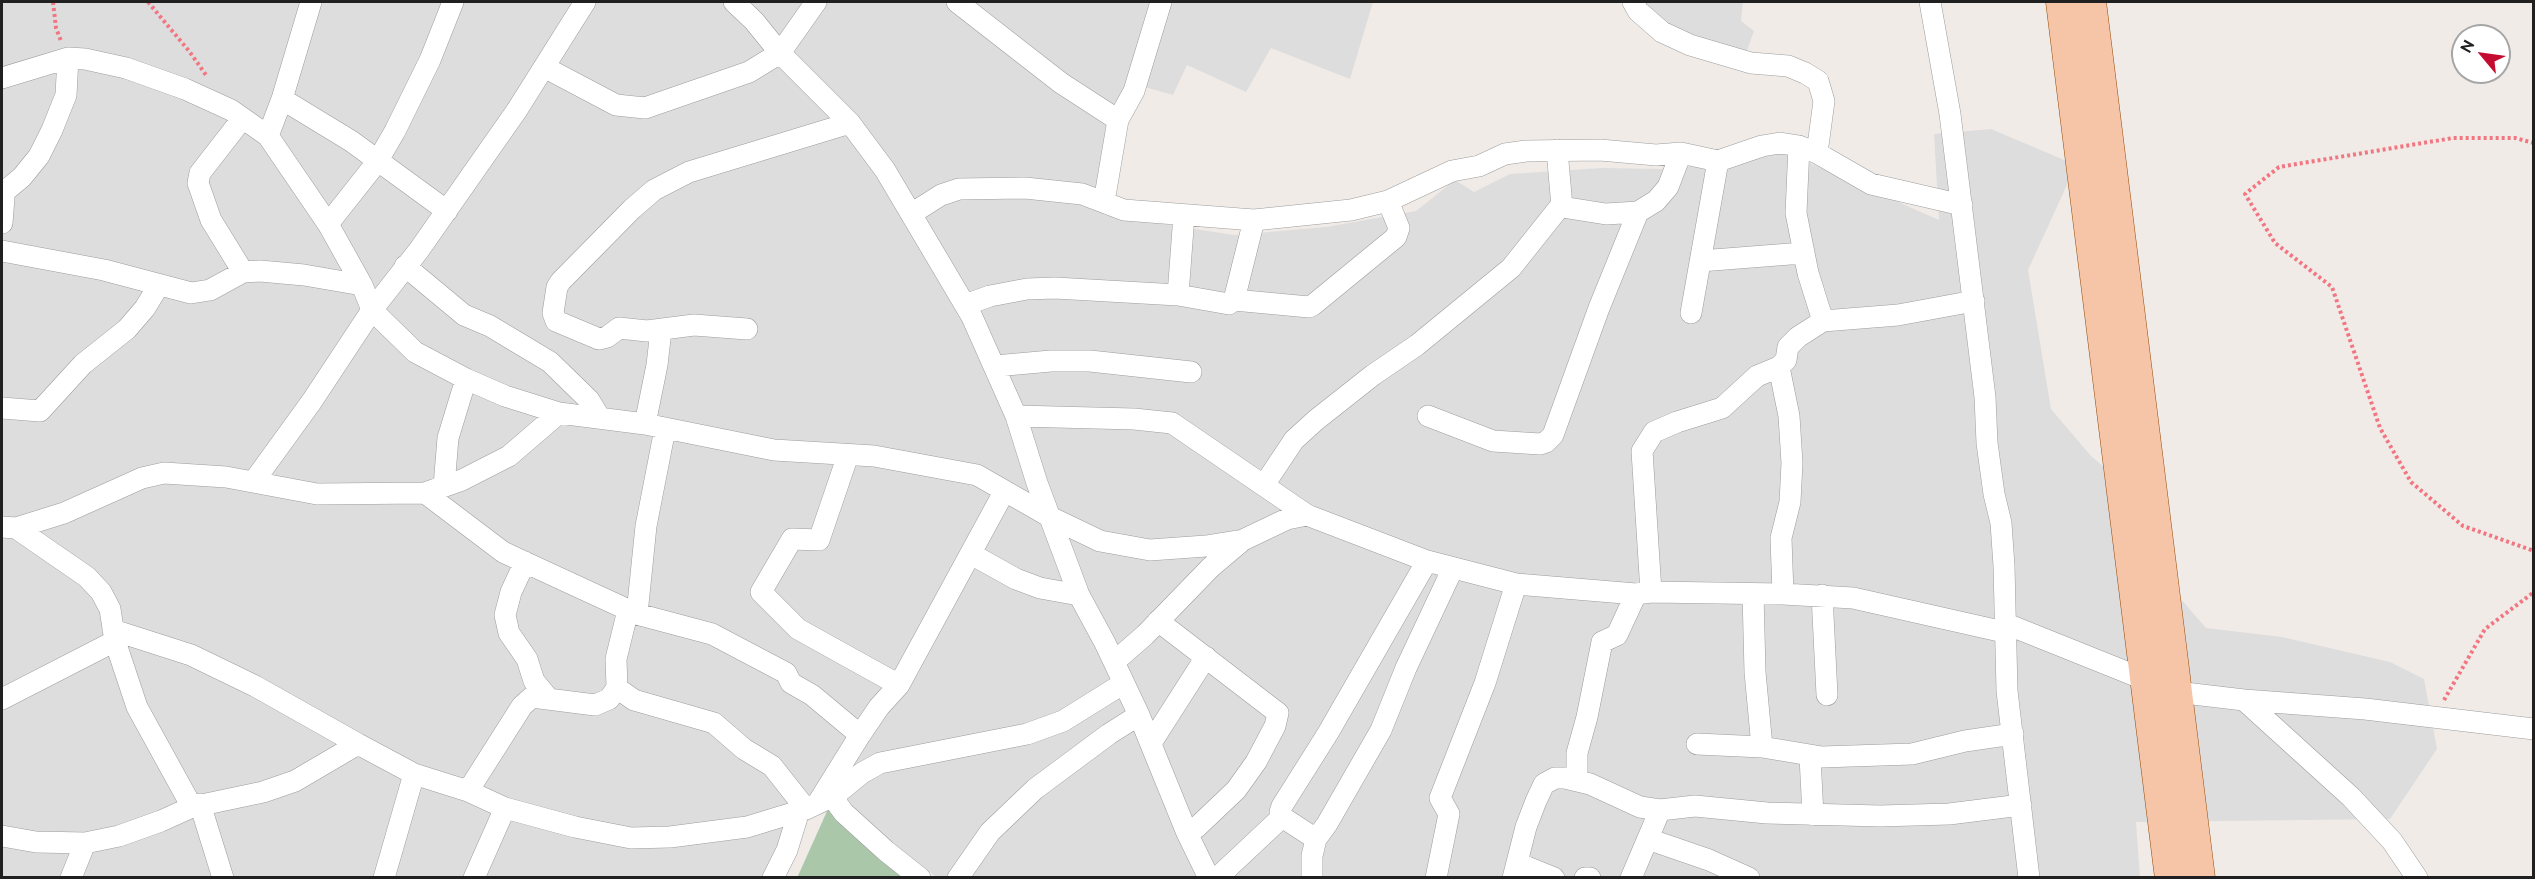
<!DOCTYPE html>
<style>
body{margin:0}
#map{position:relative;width:2535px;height:879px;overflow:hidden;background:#f0ebe7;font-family:Ubuntu,sans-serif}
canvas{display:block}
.frame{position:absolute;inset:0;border:3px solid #202020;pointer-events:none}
.north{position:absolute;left:2451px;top:24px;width:60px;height:60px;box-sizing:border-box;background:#fff;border:2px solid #a6a6a6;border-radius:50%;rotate:299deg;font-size:16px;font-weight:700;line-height:24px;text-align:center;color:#202020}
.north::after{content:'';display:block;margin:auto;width:21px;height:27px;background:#c40c30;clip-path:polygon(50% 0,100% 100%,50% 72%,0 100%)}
</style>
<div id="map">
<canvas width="2535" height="879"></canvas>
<div class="frame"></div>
<div class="north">N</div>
</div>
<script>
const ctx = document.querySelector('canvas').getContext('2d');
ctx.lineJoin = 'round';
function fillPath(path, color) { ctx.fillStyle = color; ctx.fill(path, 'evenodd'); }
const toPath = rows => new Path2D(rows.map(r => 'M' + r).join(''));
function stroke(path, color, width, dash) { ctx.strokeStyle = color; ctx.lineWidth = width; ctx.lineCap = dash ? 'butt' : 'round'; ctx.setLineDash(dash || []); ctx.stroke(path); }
fillPath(toPath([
 [2,2,1373,2,1350,79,1271,48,1246,92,1187,65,1173,95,1127,82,1098,188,1104,215,1234,235,1326,227,1416,211,1455,180,1474,192,1510,174,1601,168,1661,169,1787,153,1939,220,1934,134,1991,129,2076,165,2028,270,2051,409,2091,456,2163,517,2140,552,2206,628,2282,637,2390,662,2424,679,2437,749,2390,819,2136,822,2140,877,936,877,845,805,786,828,765,877,2,878],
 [1633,2,1743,2,1741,21,1754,31,1740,70]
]), '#dedddd');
fillPath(toPath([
 [828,809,911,878,797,878]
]), '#abc7aa');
const street = toPath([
 [734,2,754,21,780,53,850,123,885,170,972,317,1016,416,1037,483,1079,595,1105,643,1139,715,1187,833,1209,878],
 [957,2,1061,83,1118,120],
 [1633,2,1638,11,1662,32,1690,45,1751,63,1788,66,1805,73,1818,81,1824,101,1817,153],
 [1930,2,1950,114,1985,397,1987,443,1994,494,2001,523,2004,566,2007,691,2029,878],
 [544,67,616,105,645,108,749,72,780,53,816,2],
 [2,78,68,58,85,59,126,68,185,89,231,110,268,136,328,224,362,285,372,310,415,352,466,379,505,396,559,413,645,424,774,450,874,456,977,475,1052,518,1100,541,1150,550,1206,546,1243,540],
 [282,99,351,141,447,211],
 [242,119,200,173,198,183,211,220,243,272],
 [268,136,282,99,311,2],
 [1799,146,1796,213,1808,273,1823,321],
 [1557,150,1562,207],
 [2,190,4,198,2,223],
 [3,193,22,177,39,156,52,130,66,95,68,58],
 [1104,202,1118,120,1134,91,1161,2],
 [911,214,941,195,959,189,1025,188,1082,194,1124,210,1254,220,1351,210,1388,201,1452,171,1479,166,1505,154,1526,151,1600,150,1656,155,1681,153,1718,161,1762,146,1780,143,1799,146,1817,153,1871,184,1962,205],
 [328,224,377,162,395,131,430,60,453,2],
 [2,251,104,270,191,293,210,290,243,272,260,271,304,275,362,285],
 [1700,261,1803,253],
 [405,266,464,315,490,326,550,362,589,400,600,418],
 [1178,295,1184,215],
 [1234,300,1309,307,1313,305,1396,237,1399,228,1388,201],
 [965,305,990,296,1027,289,1055,288,1178,295,1229,304,1234,300,1254,220],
 [1691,313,1718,161],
 [747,329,694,325,647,331,619,328,607,337,599,339,556,321,553,313,557,287,561,281,632,209,654,190,689,172,850,123],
 [995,366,1051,361,1090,361,1191,372],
 [1779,367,1789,416,1792,463,1790,502,1781,538,1783,594],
 [2,408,40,411,83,364,127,329,145,308,159,285],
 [1016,416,1134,419,1172,423,1307,515],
 [1428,416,1493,441,1540,444,1546,442,1553,435,1599,308,1638,212],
 [645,424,657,365,661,330],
 [848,455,819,540,792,539,761,592,798,629,899,685],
 [254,481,312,401,372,310,419,250,517,110,585,2],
 [1264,485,1294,440,1316,420,1373,375,1417,345,1511,268,1558,209,1562,207,1606,214,1638,212,1656,201,1668,187,1681,153],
 [444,486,448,438,466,379],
 [425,493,503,552,520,560,637,614,712,634,786,673,791,683,812,695,860,735],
 [2,527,16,528,64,513,142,478,164,473,226,477,317,494,425,493,462,480,509,456,559,413],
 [16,528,87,577,101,592,110,609,115,641,137,707,192,807],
 [971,554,1016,579,1040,588,1079,595],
 [525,562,511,592,505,615,509,633,527,659,534,681,548,698],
 [1651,592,1642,451,1654,432,1677,422,1722,408,1757,376,1779,367,1786,360,1788,347,1798,337,1823,321,1898,315,1974,301],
 [1753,594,1755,672,1762,747],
 [1822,595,1827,695],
 [628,610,616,659,617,688,634,700,714,723,744,749,772,766,806,809],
 [637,614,646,526,665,429],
 [1158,621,1278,713,1275,726,1256,762,1236,790,1197,827,1187,833],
 [2004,623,2176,692,2244,700,2365,709,2534,729],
 [113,630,191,655,255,686,358,744],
 [1114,662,1145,635,1211,567,1243,540,1287,519,1307,515,1427,561,1516,584,1636,594,1651,592,1783,594,1853,598,2004,632],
 [2,699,115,641],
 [2244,700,2351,797,2392,841,2417,878],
 [1151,743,1206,657],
 [1697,744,1762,747,1822,757,1912,754,1965,741,2013,734],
 [1810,757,1813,815],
 [1577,781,1577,753,1587,717,1602,642,1617,635,1636,594],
 [468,791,522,706,532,697,595,705,609,699,617,688],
 [835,795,838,805,844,813,886,851,920,878],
 [819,801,860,735,879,707,899,685,1004,492],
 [200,804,223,878],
 [2,836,36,842,85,843,119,836,161,821,192,807,263,792,295,781,358,744,414,774,468,791,505,808,575,827,631,838,670,837,747,827,806,809,835,795,862,773,880,763,1027,734,1063,721,1124,683],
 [1316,839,1327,824,1381,730,1406,668,1453,568],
 [1648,839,1709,860,1749,878],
 [1517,863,1554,878],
 [71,878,85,843],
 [384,878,414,774],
 [474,878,505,808],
 [773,878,787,850,799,811],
 [958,878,990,832,1035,789,1109,734,1139,715],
 [1217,878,1282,817],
 [1312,878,1312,856,1316,839,1282,817,1280,812,1282,806,1328,733,1427,561],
 [1436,878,1449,814,1440,798,1485,683,1516,584],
 [1513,878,1526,827,1536,801,1544,784,1555,778,1565,778,1590,784,1640,807,1660,810,1695,806,1767,813,1880,816,1949,814,2021,805],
 [1585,878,1590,878],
 [1631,878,1660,810]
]);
const primary = toPath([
 [2062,2,2171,878],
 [2090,2,2199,878]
]);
stroke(street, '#9d9d9d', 22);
stroke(primary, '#934a09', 33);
stroke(toPath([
 [53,2,56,28,61,41],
 [148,2,189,51,206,75],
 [2534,143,2515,138,2453,138,2279,167,2245,194,2275,243,2332,287,2380,428,2411,482,2463,526,2534,551],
 [2444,700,2485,629,2534,592]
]), '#f27682', 4, [3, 3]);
stroke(street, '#fff', 21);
stroke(primary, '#f6c4a6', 32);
</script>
